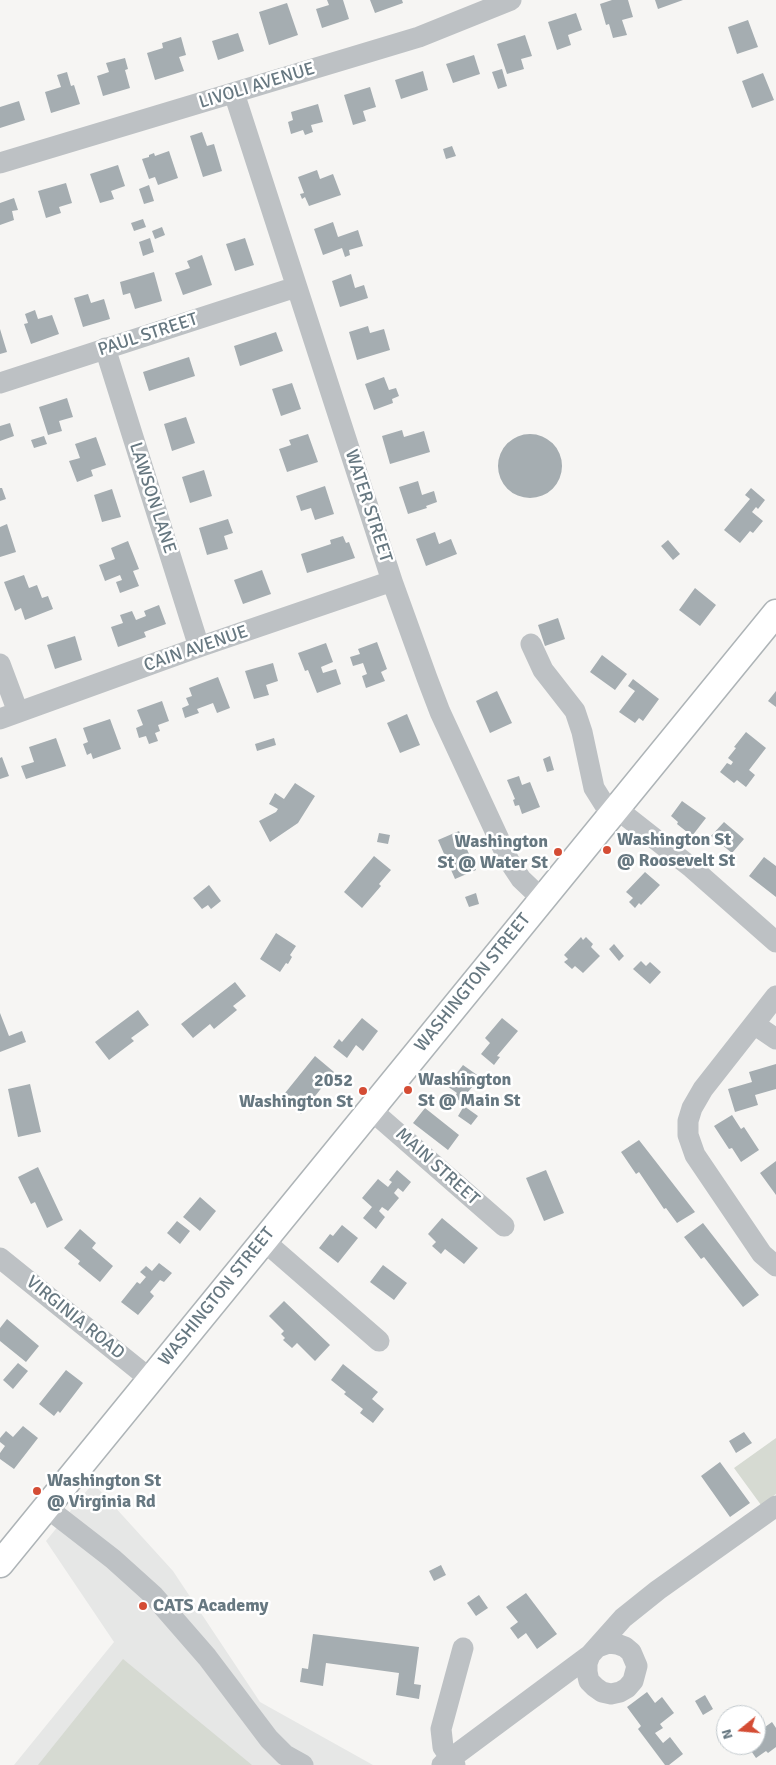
<!DOCTYPE html>
<style>
body{margin:0}
#map{position:relative;width:776px;height:1765px;overflow:hidden;background:#f6f5f3;font-family:Signika,sans-serif}
canvas{display:block}
.north{position:absolute;left:716px;top:1705px;width:50px;height:50px;box-sizing:border-box;background:#fff;border:1px solid #c2c9cd;border-radius:50%;rotate:253deg;font-size:14px;font-weight:700;line-height:20px;text-align:center;color:#677881}
.north::after{content:'';display:block;margin:auto;width:18px;height:22px;background:#d44c34;clip-path:polygon(50% 0,100% 100%,50% 72%,0 100%)}
</style>
<div id="map">
<canvas width="776" height="1765"></canvas>
<div class="north">N</div>
</div>
<script>
const ctx = document.querySelector('canvas').getContext('2d');
ctx.lineJoin = 'round';
function fillPath(path, color) { ctx.fillStyle = color; ctx.fill(path, 'evenodd'); }
const toPath = rows => new Path2D(rows.map(r => 'M' + r).join(''));
function stroke(path, color, width, dash) { ctx.strokeStyle = color; ctx.lineWidth = width; ctx.lineCap = dash ? 'butt' : 'round'; ctx.setLineDash(dash || []); ctx.stroke(path); }
function write(font, color, halo, rows, align = 'center') {
  ctx.font = font + ' Signika,sans-serif'; ctx.lineWidth = 5; ctx.setLineDash([]); ctx.textBaseline = 'middle'; ctx.strokeStyle = halo; ctx.fillStyle = color; for (const [text, x, y, turn = 0] of rows) {
    ctx.save(); ctx.translate(x, y); ctx.rotate((+turn || 0) * Math.PI / 180); ctx.textAlign = isNaN(turn) ? turn : align; if (halo) ctx.strokeText(text, 0, 0); ctx.fillText(text, 0, 0); ctx.restore();
  }
}
fillPath(toPath([
 [93,1483,173,1571,260,1702,373,1765,14,1765,114,1642,46,1541]
]), '#e6e7e6');
fillPath(toPath([
 [776,1438,776,1494,761,1505,734,1468],
 [123,1659,252,1765,38,1765]
]), '#d6dad2');
fillPath(toPath([
 [327,0,343,0,349,19,322,28,316,9,329,5],
 [370,0,402,0,403,3,375,13],
 [612,0,628,0,633,17,622,20,627,35,613,38,609,24,606,25,600,4],
 [655,0,683,0,658,9],
 [287,3,298,35,269,45,259,12],
 [576,13,582,30,568,35,571,45,557,50,548,22],
 [748,20,758,47,737,54,728,27],
 [238,33,244,51,218,60,212,41],
 [525,35,532,56,521,59,524,69,507,74,497,44],
 [181,37,186,55,179,57,184,71,155,80,147,53,163,48,162,43],
 [474,55,480,74,453,83,446,64],
 [125,58,128,69,125,70,130,88,103,96,97,76,109,72,106,63],
 [502,69,507,86,498,89,492,72],
 [423,71,428,90,401,99,395,80],
 [67,72,71,86,74,85,80,104,51,113,45,92,61,87,57,75],
 [763,73,774,100,752,108,742,81],
 [370,87,376,107,363,111,366,121,353,125,344,95],
 [19,101,25,120,0,128,0,107],
 [318,104,323,122,311,125,313,132,305,135,303,130,291,134,288,122,293,120,291,112],
 [202,132,207,146,214,144,222,171,203,177,190,136],
 [452,146,456,156,446,159,443,149],
 [169,151,178,178,158,185,155,177,149,179,142,159,149,157,149,155,154,153,155,156],
 [118,165,125,186,111,191,114,199,100,203,90,174],
 [317,170,320,179,333,174,341,195,309,206,305,197,302,199,300,194,304,193,298,177],
 [66,183,72,203,59,207,61,213,46,218,38,191],
 [149,185,154,201,144,204,139,189],
 [14,198,18,210,12,211,14,220,0,225,0,203],
 [143,219,146,227,134,231,131,223],
 [333,222,338,237,358,230,363,246,349,250,350,255,345,257,342,248,323,255,314,229],
 [162,227,165,235,155,239,152,231],
 [150,238,154,252,143,256,139,242],
 [245,238,254,265,235,271,226,244],
 [202,255,212,285,183,295,175,273,190,268,187,261],
 [154,272,162,301,135,309,130,293,123,295,120,282],
 [351,274,355,288,364,285,368,298,340,307,332,281],
 [88,294,91,303,104,299,110,319,83,327,74,298],
 [35,310,38,319,52,315,59,334,31,344,24,324,28,323,25,314],
 [368,326,370,333,384,329,390,350,357,360,349,332],
 [0,329,7,352,0,354],
 [276,332,283,351,240,366,234,346],
 [189,357,195,376,149,391,143,372],
 [384,377,389,390,396,388,399,396,392,399,393,403,374,410,365,384],
 [292,383,301,409,281,416,272,389],
 [67,398,73,417,59,421,62,431,48,435,39,407],
 [186,417,195,443,172,451,164,424],
 [10,423,14,436,0,441,0,426],
 [402,430,404,437,424,431,430,452,390,464,382,436],
 [308,434,318,462,287,472,279,449,291,445,289,440],
 '498 466a32 32 0 1 1 64 0a32 32 0 1 1-64 0Z',
 [44,436,47,444,34,448,31,440],
 [96,437,106,465,91,470,93,476,77,482,69,461,80,458,75,444],
 [204,470,212,496,190,503,182,477],
 [418,481,422,495,434,491,437,502,426,506,427,508,408,514,399,487],
 [325,486,334,514,315,520,311,508,301,511,296,496],
 [0,488,2,488,6,499,0,501],
 [751,488,765,500,758,509,756,507,752,512,763,521,753,533,750,531,740,543,724,530,750,499,745,495],
 [112,489,121,517,102,522,94,495],
 [228,519,233,533,224,536,228,549,207,555,199,528],
 [7,524,16,552,0,557,0,527],
 [435,532,439,544,451,539,457,554,426,566,416,539],
 [343,536,346,543,349,542,355,558,307,573,301,554,331,544,330,540],
 [668,540,680,554,673,560,661,546],
 [128,541,139,569,133,571,139,586,120,593,116,582,122,580,120,575,105,581,99,565,115,559,111,548],
 [262,570,271,594,243,604,234,580],
 [24,575,29,588,37,585,42,598,48,596,53,609,25,620,21,608,15,611,4,582],
 [695,588,716,605,700,626,679,610],
 [159,605,166,624,144,632,146,637,118,647,111,627,123,623,120,615,132,611,136,620,146,616,144,611],
 [558,618,565,639,545,646,538,625],
 [75,636,82,660,55,669,47,645],
 [377,642,387,669,381,672,385,681,366,688,362,676,367,674,363,663,353,666,350,657,360,654,358,649],
 [326,643,333,662,321,667,323,673,336,669,341,684,317,693,308,670,305,671,298,653],
 [602,655,627,674,615,690,590,672],
 [273,663,278,681,266,685,269,695,254,699,245,671],
 [218,677,230,708,217,713,213,703,197,709,199,713,185,718,182,708,189,705,186,698,192,696,189,688],
 [633,679,659,699,643,721,639,718,635,723,619,712,635,691,628,686],
 [497,691,512,723,490,733,476,701],
 [776,691,776,707,768,701],
 [162,701,169,721,158,725,160,731,155,733,158,741,149,744,146,736,139,738,136,728,143,725,137,710],
 [407,714,420,745,400,753,387,723],
 [110,719,121,749,93,759,91,753,87,755,83,744,88,742,83,728],
 [746,732,766,748,749,770,755,775,746,787,737,780,734,783,720,772,727,763,731,765,733,762,728,758,736,748,734,747],
 [56,738,66,766,26,779,21,766,34,762,29,747],
 [274,738,276,745,257,751,255,744],
 [550,756,554,770,547,772,543,759],
 [2,757,9,776,0,779,0,758],
 [519,776,522,785,530,782,540,807,522,814,519,805,515,806,513,800,515,799,507,780],
 [295,783,315,796,298,823,270,842,259,821,276,812,278,809,269,804,275,793,284,799],
 [682,801,706,818,692,836,677,824,678,822,671,816],
 [724,822,744,839,732,853,711,836],
 [459,831,476,870,455,879,438,840],
 [379,833,390,835,388,844,377,842],
 [374,856,391,870,379,884,381,886,362,908,344,892],
 [764,857,776,866,776,897,749,876],
 [645,872,660,885,641,905,639,903,635,908,629,902,633,898,626,892],
 [209,885,221,901,211,909,208,905,202,909,193,898],
 [476,893,479,904,469,907,465,897],
 [276,933,296,946,290,955,292,957,288,964,286,963,280,972,260,959],
 [581,937,583,940,586,937,593,944,591,947,600,956,583,973,575,966,572,969,564,962,568,959,564,955],
 [614,944,624,956,619,961,609,949],
 [641,961,646,966,650,962,661,972,650,984,633,969],
 [235,982,246,996,233,1006,237,1010,214,1029,210,1024,193,1038,181,1024],
 [138,1010,149,1025,131,1038,134,1041,109,1060,95,1042],
 [0,1013,9,1036,22,1031,26,1042,0,1052],
 [362,1018,378,1031,363,1051,356,1045,347,1058,333,1047,339,1039,342,1042],
 [502,1018,518,1031,497,1056,500,1057,494,1065,481,1054,490,1043,485,1038],
 [315,1056,334,1072,301,1114,281,1098],
 [776,1064,776,1089,755,1095,758,1105,735,1112,728,1089,752,1082,749,1072],
 [463,1065,480,1077,468,1092,472,1095,464,1104,454,1097,457,1093,447,1086],
 [30,1084,41,1132,18,1137,8,1089],
 [464,1106,478,1116,471,1125,458,1116],
 [425,1108,459,1135,448,1150,413,1123],
 [732,1115,741,1129,744,1127,759,1150,741,1162,732,1148,729,1149,714,1126],
 [639,1140,695,1212,677,1223,666,1208,664,1209,639,1172,636,1174,621,1152],
 [776,1161,776,1195,760,1173],
 [38,1167,63,1220,47,1228,35,1202,31,1204,18,1177],
 [397,1170,411,1182,403,1192,398,1188,394,1193,399,1198,388,1211,382,1207,379,1211,385,1217,376,1229,363,1218,372,1207,362,1198,378,1179,388,1187,392,1182,389,1180],
 [546,1170,564,1213,544,1221,526,1178],
 [200,1197,216,1211,200,1231,183,1217],
 [442,1218,478,1248,464,1264,445,1249,441,1254,432,1246,436,1242,428,1234],
 [177,1221,190,1231,180,1244,167,1233],
 [703,1223,759,1295,743,1307,704,1257,701,1259,684,1237],
 [342,1225,358,1238,338,1263,319,1248,330,1234,333,1236],
 [80,1229,96,1243,92,1248,113,1266,100,1282,78,1264,80,1261,64,1248],
 [159,1263,172,1273,164,1282,160,1280,150,1292,154,1296,138,1315,121,1302,137,1282,140,1284,146,1277,140,1272,146,1266,152,1271],
 [383,1265,407,1283,394,1300,370,1282],
 [284,1301,330,1345,315,1361,297,1343,292,1348,283,1340,285,1338,281,1334,284,1331,269,1316],
 [7,1319,39,1346,26,1362,0,1341,0,1328],
 [18,1363,28,1371,13,1389,3,1380],
 [343,1364,378,1392,372,1399,384,1409,373,1423,360,1413,363,1409,344,1394,346,1392,331,1380],
 [66,1370,83,1383,60,1413,58,1411,54,1416,39,1404],
 [23,1426,38,1438,14,1469,0,1459,0,1453,5,1446,0,1442,0,1438,6,1431,13,1437],
 [744,1432,752,1443,736,1453,729,1441],
 [720,1462,750,1503,730,1517,701,1476],
 [441,1565,446,1575,434,1581,429,1571],
 [526,1593,557,1634,537,1649,526,1633,518,1639,510,1628,518,1622,506,1607],
 [479,1595,488,1608,476,1616,467,1603],
 [313,1634,419,1647,414,1684,421,1685,419,1699,396,1695,399,1673,326,1663,323,1686,300,1682,302,1668,308,1669],
 [647,1692,655,1703,662,1697,674,1713,660,1724,663,1728,655,1733,663,1743,670,1737,683,1754,669,1765,665,1765,638,1729,641,1726,627,1707],
 [705,1695,713,1709,703,1715,695,1701],
 [772,1722,776,1728,776,1747,768,1753,766,1751,756,1758,747,1745,756,1745,756,1729,758,1732]
]), '#a5adb1');
const major = toPath([
 [0,1564,776,613]
]);
stroke(major, '#aeb4b7', 29);
stroke(toPath([
 [234,93,392,581,427,678,440,712,509,861,521,879,542,899],
 [0,163,419,37,511,0],
 [105,348,199,647],
 [0,383,296,287],
 [531,644,543,670,575,711,582,732,594,788,611,815],
 [0,664,18,712],
 [0,719,199,647,392,581],
 [617,809,692,868,776,942],
 [776,996,703,1089,692,1108,688,1121,688,1135,695,1155,762,1254,776,1266],
 [754,1024,776,1039],
 [370,1109,504,1226],
 [263,1240,379,1341],
 [0,1258,150,1379],
 [46,1507,113,1559,153,1595,207,1657,269,1739,285,1755,303,1765],
 [590,1655,587,1663,587,1672,589,1681,595,1687,602,1692,611,1694,620,1692,627,1688,633,1681,637,1666,631,1652,625,1647,617,1644,609,1643,598,1647],
 [442,1765,590,1655,623,1618,658,1590,776,1506],
 [455,1765,443,1747,441,1729,463,1648]
]), '#bdc1c4', 21);
stroke(major, '#fff', 26);
for (const [x, y, r, color] of [
 [607,850,5,"#d44c34"],
 [558,852,5,"#d44c34"],
 [408,1090,5,"#d44c34"],
 [363,1091,5,"#d44c34"],
 [37,1491,5,"#d44c34"],
 [143,1606,5,"#d44c34"]
]) { const dot = new Path2D(); dot.arc(x, y, r, 0, 2 * Math.PI); ctx.fillStyle = color; ctx.fill(dot); stroke(dot, '#fff', 2); }
write('18px', '#677881', '#fff', [
 ["LIVOLI AVENUE",257,86,-17],
 ["PAUL STREET",148,335,-18],
 ["LAWSON LANE",152,498,72],
 ["WATER STREET",368,506,72],
 ["CAIN AVENUE",196,649,-19],
 ["WASHINGTON STREET",473,983,-51],
 ["MAIN STREET",437,1167,42],
 ["WASHINGTON STREET",217,1297,-51],
 ["VIRGINIA ROAD",75,1318,39]
]);
write('bold 18px', '#677881', '#fff', [
 ["Washington St",617,840],
 ["@ Roosevelt St",617,861],
 ["Washington",548,842,"right"],
 ["St @ Water St",548,863,"right"],
 ["Washington",418,1080],
 ["St @ Main St",418,1101],
 ["2052",353,1081,"right"],
 ["Washington St",353,1102,"right"],
 ["Washington St",47,1481],
 ["@ Virginia Rd",47,1502],
 ["CATS Academy",153,1606]
], 'left');
</script>
